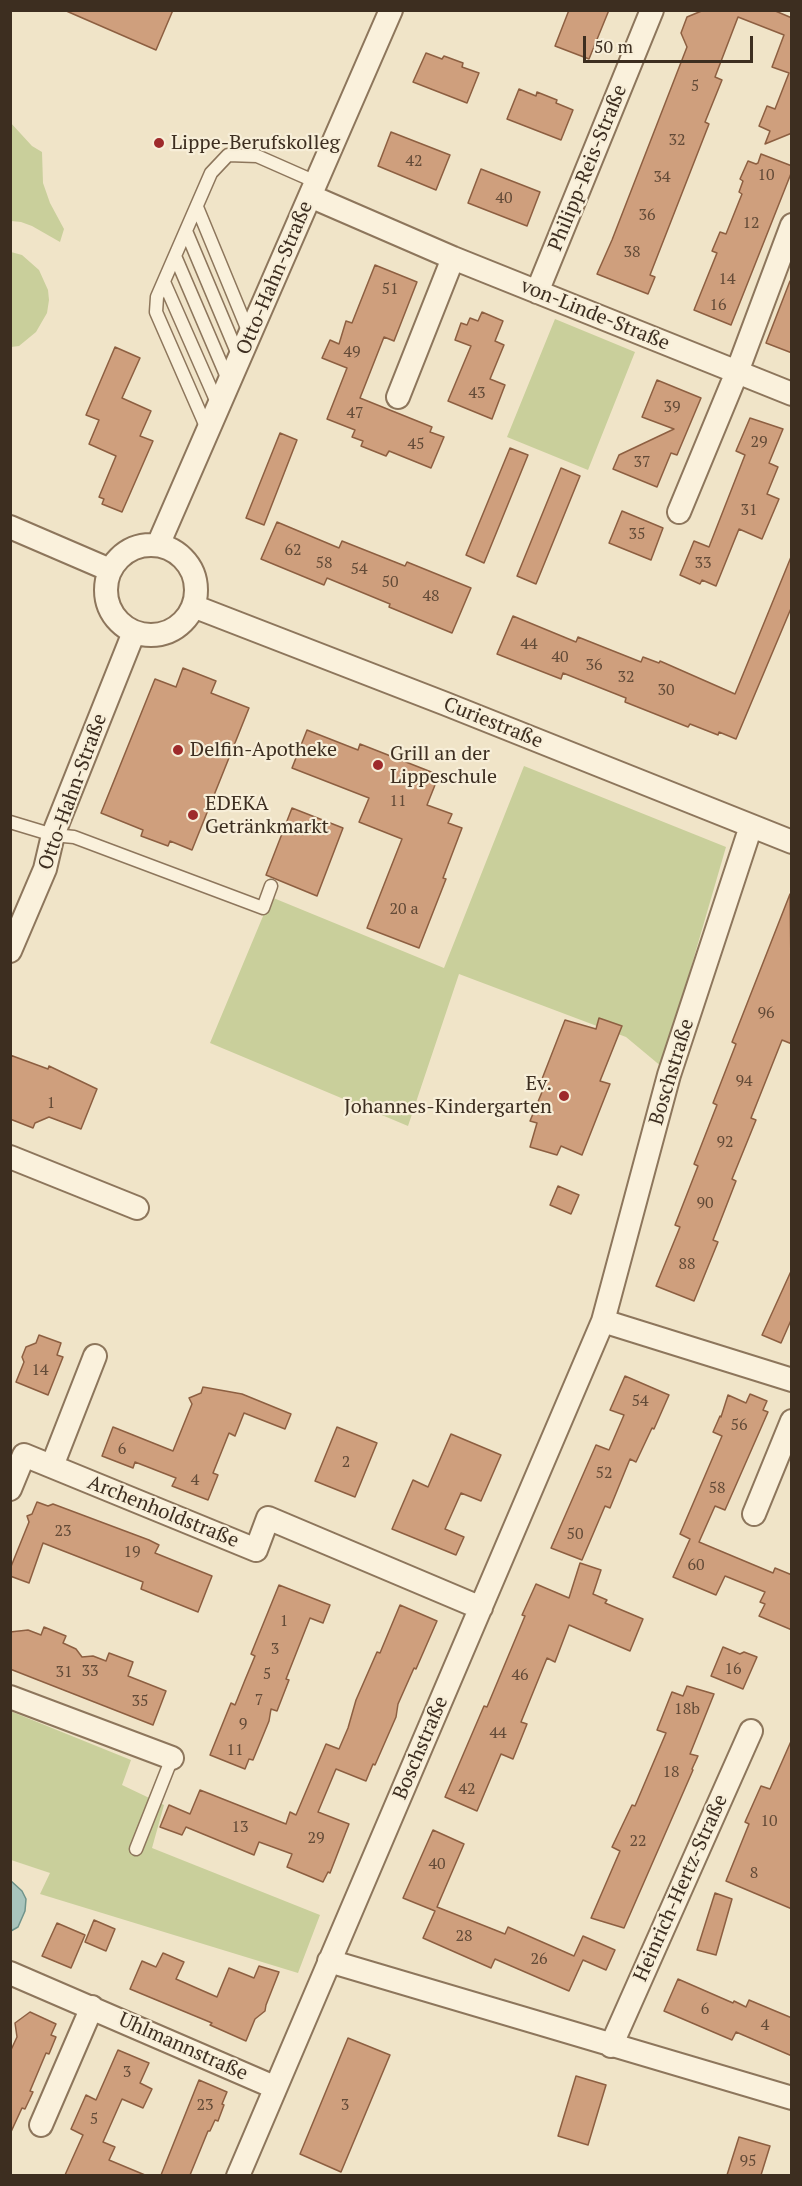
<!DOCTYPE html>
<meta charset="utf-8">
<style>
body{margin:0}
#map{position:relative;width:802px;height:2186px;overflow:hidden;background:#f0e4c8;font-family:"PT Serif",serif}
canvas{display:block}
.frame{position:absolute;inset:0;border:12px solid #3d2e20;pointer-events:none}
.scale{position:absolute;left:583px;top:36px;width:170px;height:27px;box-sizing:border-box;border:3px solid #3d2e20;border-top:0;padding-left:8px;font-size:18px;line-height:21px;white-space:nowrap;color:#3d2e20;-webkit-text-stroke:4px #f7eed8;paint-order:stroke}
</style>
<div id="map">
<canvas width="802" height="2186"></canvas>
<div class="frame"></div>
<div class="scale">50 m</div>
</div>
<script>
const ctx = document.querySelector('canvas').getContext('2d');
ctx.lineJoin = 'round';
function fillPath(path, color) { ctx.fillStyle = color; ctx.fill(path, 'evenodd'); }
const toPath = rows => new Path2D(rows.map(r => 'M' + r).join(''));
function stroke(path, color, width, dash) { ctx.strokeStyle = color; ctx.lineWidth = width; ctx.lineCap = dash ? 'butt' : 'round'; ctx.setLineDash(dash || []); ctx.stroke(path); }
function write(font, color, halo, rows, align = 'center') {
  ctx.font = font + ' "PT Serif",serif'; ctx.lineWidth = 4.5; ctx.setLineDash([]); ctx.textBaseline = 'middle'; ctx.strokeStyle = halo; ctx.fillStyle = color; for (const [text, x, y, turn = 0] of rows) {
    ctx.save(); ctx.translate(x, y); ctx.rotate((+turn || 0) * Math.PI / 180); ctx.textAlign = isNaN(turn) ? turn : align; if (halo) ctx.strokeText(text, 0, 0); ctx.fillText(text, 0, 0); ctx.restore();
  }
}
fillPath(toPath([
 [10,122,32,146,42,152,43,183,50,203,64,229,60,242,32,226,21,222,11,221],
 [11,252,22,255,39,270,48,290,49,300,47,313,36,332,19,346,11,347],
 [555,319,635,352,588,470,507,437],
 [524,766,726,847,662,1067,626,1037,459,974,408,1126,210,1043,271,897,444,968],
 [10,1711,131,1760,122,1785,164,1805,152,1848,320,1915,298,1973,40,1894,50,1873,11,1860]
]), '#c9cf9b');
const water = toPath([
 [10,1880,22,1891,26,1899,25,1911,18,1927,11,1931,10,1880]
]);
fillPath(water, '#a9c4bc');
stroke(water, '#6f938a', 1.5);
const building = toPath([
 [64,10,173,10,156,50,64,10],
 [569,10,609,10,589,59,555,46,569,10],
 [704,10,773,10,792,18,792,133,765,144,770,131,759,126,767,106,775,109,789,73,772,67,784,35,738,17,715,77,722,80,705,122,709,124,650,275,655,277,648,294,597,274,612,240,687,47,681,33,687,17,704,10],
 [426,53,442,59,444,56,463,63,462,67,479,73,467,103,413,82,426,53],
 [519,89,536,96,537,92,557,100,556,103,573,110,561,140,507,119,519,89],
 [391,132,450,155,436,190,378,166,391,132],
 [761,154,792,166,792,171,731,325,694,310,717,253,712,251,720,232,726,234,742,194,739,192,743,181,740,179,748,161,756,164,758,163,761,154],
 [481,169,540,192,527,226,468,203,481,169],
 [375,265,417,282,394,341,384,337,360,398,432,427,430,432,444,437,431,468,389,451,386,456,361,446,363,441,352,437,355,430,327,419,347,368,322,358,330,340,339,344,346,321,352,323,375,265],
 [790,281,792,281,792,353,766,343,790,281],
 [482,312,503,321,495,341,504,345,490,379,505,385,492,419,448,401,471,346,455,340,461,323,467,325,470,318,478,321,482,312],
 [115,347,140,358,122,398,151,411,140,436,153,441,122,512,102,504,104,499,99,497,116,456,89,444,99,420,86,415,115,347],
 [657,380,701,398,677,455,671,453,657,487,613,469,619,455,674,429,642,417,657,380],
 [750,418,783,429,769,463,778,467,767,494,779,499,762,539,739,529,716,586,702,580,700,584,680,575,694,541,709,547,745,455,736,451,750,418],
 [280,433,297,440,264,525,246,518,280,433],
 [510,448,528,455,484,563,466,555,510,448],
 [561,468,580,476,536,584,517,576,561,468],
 [622,511,663,528,651,560,609,543,622,511],
 [277,522,339,548,342,541,405,566,407,562,471,588,452,633,389,607,390,604,327,578,324,585,261,559,277,522],
 [791,557,792,606,736,739,719,732,718,735,690,724,688,727,625,702,626,698,563,673,561,679,497,654,513,616,576,642,578,637,641,662,643,657,659,663,660,661,735,694,791,557],
 [183,668,216,681,211,693,249,708,192,850,170,841,168,846,141,836,143,830,101,813,155,679,176,687,183,668],
 [307,730,358,750,360,744,439,775,427,805,452,814,448,823,462,828,443,878,446,879,419,948,367,928,402,839,359,822,369,798,292,768,307,730],
 [292,808,343,828,317,896,266,875,292,808],
 [790,894,792,1044,782,1040,751,1118,756,1120,732,1179,736,1181,713,1240,718,1242,694,1301,656,1286,680,1227,675,1225,698,1166,694,1164,717,1105,713,1103,736,1044,732,1042,790,894],
 [599,1018,622,1026,600,1081,610,1084,582,1155,561,1146,557,1155,530,1147,537,1123,530,1121,547,1080,542,1079,565,1020,596,1029,599,1018],
 [10,1055,48,1069,49,1066,97,1089,81,1129,49,1117,35,1123,33,1128,10,1119,10,1055],
 [558,1186,579,1195,571,1214,550,1205,558,1186],
 [792,1269,792,1318,781,1343,762,1335,792,1269],
 [39,1335,61,1343,57,1355,63,1357,48,1395,16,1382,24,1362,22,1357,26,1347,36,1343,39,1335],
 [625,1376,669,1395,654,1429,652,1428,636,1462,630,1459,610,1508,605,1506,582,1560,551,1548,596,1445,609,1450,624,1415,610,1410,625,1376],
 [203,1387,242,1394,291,1414,285,1429,244,1413,235,1436,229,1433,213,1473,218,1475,208,1500,172,1486,176,1478,135,1462,133,1468,102,1456,113,1427,173,1451,192,1404,189,1398,201,1393,203,1387],
 [750,1394,767,1401,763,1410,768,1412,725,1510,715,1506,699,1542,773,1573,775,1568,792,1575,792,1630,759,1616,765,1604,760,1602,765,1592,725,1576,716,1595,673,1577,690,1539,680,1534,722,1436,713,1432,720,1416,721,1417,728,1395,746,1403,750,1394],
 [337,1427,377,1443,355,1497,315,1481,337,1427],
 [451,1434,501,1455,481,1501,461,1493,445,1529,464,1537,456,1555,392,1529,413,1480,428,1487,451,1434],
 [37,1502,48,1506,53,1504,149,1540,159,1545,155,1553,212,1576,198,1612,141,1589,143,1582,43,1543,29,1583,10,1576,10,1569,29,1522,27,1516,32,1514,37,1502],
 [580,1563,601,1570,593,1594,607,1600,605,1603,643,1619,630,1651,569,1625,555,1662,547,1658,521,1722,527,1724,513,1759,501,1754,477,1811,445,1797,484,1706,487,1707,525,1616,522,1615,536,1584,569,1598,580,1563],
 [279,1585,330,1605,323,1623,310,1618,286,1679,289,1680,277,1711,271,1709,269,1721,253,1760,249,1759,245,1769,210,1755,231,1703,235,1705,245,1680,255,1656,251,1654,279,1585],
 [400,1605,437,1621,416,1669,414,1668,398,1704,396,1717,375,1765,373,1764,366,1781,336,1769,318,1812,349,1824,330,1873,328,1872,323,1882,287,1867,292,1854,259,1842,254,1855,186,1827,182,1835,160,1827,169,1805,190,1814,200,1790,286,1824,290,1812,296,1815,326,1744,339,1749,348,1728,356,1700,377,1652,380,1653,400,1605],
 [44,1627,66,1636,63,1643,76,1649,82,1657,93,1656,106,1661,109,1653,133,1662,128,1676,166,1691,153,1725,10,1669,10,1632,28,1630,41,1635,44,1627],
 [723,1647,740,1654,744,1652,757,1657,743,1689,711,1676,723,1647],
 [687,1686,714,1694,690,1754,698,1756,692,1769,693,1770,624,1928,591,1918,620,1851,612,1847,632,1805,635,1806,666,1733,657,1730,672,1692,683,1696,687,1686],
 [792,1739,792,1909,726,1881,749,1824,745,1822,761,1786,770,1789,792,1739],
 [433,1830,464,1844,437,1907,505,1934,508,1927,574,1956,583,1936,615,1950,606,1970,583,1960,569,1991,495,1959,491,1968,423,1938,435,1911,403,1898,433,1830],
 [715,1893,732,1899,716,1955,697,1950,715,1893],
 [94,1920,115,1929,106,1951,85,1942,94,1920],
 [57,1923,85,1935,71,1968,42,1956,57,1923],
 [163,1953,184,1962,176,1979,217,1997,229,1968,254,1978,259,1966,279,1972,266,2005,265,2011,255,2019,246,2041,210,2025,212,2023,130,1989,142,1961,156,1967,163,1953],
 [678,1979,733,2003,734,2001,746,2007,749,2000,792,2018,792,2056,736,2032,732,2040,664,2011,678,1979],
 [30,2012,56,2024,51,2035,56,2037,49,2054,46,2053,30,2091,33,2092,25,2109,22,2108,10,2134,10,2052,17,2037,15,2023,30,2012],
 [348,2038,390,2055,341,2172,300,2154,348,2038],
 [118,2050,149,2063,140,2083,152,2089,143,2108,122,2099,103,2142,115,2147,109,2160,145,2175,65,2175,83,2135,71,2129,86,2095,96,2100,118,2050],
 [576,2076,606,2085,588,2145,558,2136,576,2076],
 [199,2080,227,2092,222,2104,224,2105,218,2121,215,2120,210,2131,208,2131,190,2175,161,2175,199,2080],
 [739,2137,770,2146,761,2175,727,2175,739,2137]
]);
fillPath(building, '#cf9f7d');
stroke(building, '#8d5f41', 1.5);
const service = toPath([
 [197,207,249,333],
 [186,231,239,357],
 [175,256,229,382],
 [164,282,219,407],
 [208,431,156,312,157,297,211,173,228,155,257,156,316,182],
 [10,822,53,835,74,837,263,908,271,886],
 [136,1849,172,1758]
]);
const minor = toPath([
 [310,196,453,258,792,394],
 [537,292,652,10],
 [398,397,453,258],
 [679,512,737,372,792,225],
 [10,527,110,570],
 [158,545,391,10],
 '106 590a45 45 0 1 1 90 0a45 45 0 1 1-90 0Z',
 [193,606,446,704,792,842],
 [10,951,45,869,53,835,134,632],
 [10,1157,137,1208],
 [603,1321,792,1380],
 [52,1466,95,1356],
 [10,1489,24,1455,256,1550,268,1518,481,1608],
 [754,1514,792,1421],
 [10,1697,172,1758],
 [329,1961,792,2098],
 [10,1973,274,2087],
 [611,2046,751,1731],
 [41,2125,92,2007],
 [238,2176,603,1321,669,1075,751,826]
]);
stroke(service, '#8d765c', 15);
stroke(minor, '#8d765c', 26);
stroke(service, '#faf1dc', 12);
stroke(minor, '#faf1dc', 22);
for (const [x, y, r, color] of [
 [159,143,6,"#9e2a2b"],
 [178,750,6,"#9e2a2b"],
 [378,765,6,"#9e2a2b"],
 [193,815,6,"#9e2a2b"],
 [564,1096,6,"#9e2a2b"]
]) { const dot = new Path2D(); dot.arc(x, y, r, 0, 2 * Math.PI); ctx.fillStyle = color; ctx.fill(dot); stroke(dot, '#f7eed8', 2); }
write('16px', '#624a37', null, [
 ["5",695,86],
 ["32",677,140],
 ["42",414,161],
 ["10",766,175],
 ["34",662,177],
 ["40",504,198],
 ["36",647,215],
 ["12",751,223],
 ["38",632,252],
 ["14",727,279],
 ["51",390,289],
 ["16",718,305],
 ["49",352,352],
 ["43",477,393],
 ["39",672,407],
 ["47",355,413],
 ["29",759,442],
 ["45",416,444],
 ["37",642,462],
 ["31",749,510],
 ["35",637,534],
 ["62",293,550],
 ["58",324,563],
 ["33",703,563],
 ["54",359,569],
 ["50",390,582],
 ["48",431,596],
 ["44",529,644],
 ["40",560,657],
 ["36",594,665],
 ["32",626,677],
 ["30",666,690],
 ["11",398,801],
 ["20 a",404,909],
 ["96",766,1013],
 ["94",744,1081],
 ["1",51,1103],
 ["92",725,1142],
 ["90",705,1203],
 ["88",687,1264],
 ["14",40,1370],
 ["54",640,1401],
 ["56",739,1425],
 ["6",122,1449],
 ["2",346,1462],
 ["52",604,1473],
 ["4",195,1480],
 ["58",717,1488],
 ["23",63,1531],
 ["50",575,1534],
 ["19",132,1552],
 ["60",696,1565],
 ["1",284,1621],
 ["3",275,1649],
 ["16",733,1669],
 ["33",90,1671],
 ["31",64,1672],
 ["5",267,1674],
 ["46",520,1675],
 ["7",259,1700],
 ["35",140,1701],
 ["18b",687,1709],
 ["9",243,1724],
 ["44",498,1733],
 ["11",235,1750],
 ["18",671,1772],
 ["42",467,1789],
 ["10",769,1821],
 ["13",240,1827],
 ["29",316,1838],
 ["22",638,1841],
 ["40",437,1864],
 ["8",754,1873],
 ["28",464,1936],
 ["26",539,1959],
 ["6",705,2009],
 ["4",765,2025],
 ["3",127,2072],
 ["23",205,2105],
 ["3",345,2105],
 ["5",94,2119],
 ["95",748,2161]
]);
write('20px', '#3d2e20', '#f7eed8', [
 ["Lippe-Berufskolleg",171,143],
 ["Delfin-Apotheke",190,750],
 ["Grill an der",390,754],
 ["Lippeschule",390,777],
 ["EDEKA",205,804],
 ["Getränkmarkt",205,827],
 ["Ev.",552,1084,"right"],
 ["Johannes-Kindergarten",552,1107,"right"]
], 'left');
write('20px', '#3d2e20', '#f7eed8', [
 ["Philipp-Reis-Straße",588,168,-68],
 ["Otto-Hahn-Straße",275,278,-67],
 ["von-Linde-Straße",595,315,22],
 ["Curiestraße",493,723,22],
 ["Otto-Hahn-Straße",73,792,-70],
 ["Boschstraße",672,1072,-73],
 ["Archenholdstraße",163,1512,22],
 ["Boschstraße",421,1748,-67],
 ["Heinrich-Hertz-Straße",681,1888,-66],
 ["Uhlmannstraße",183,2047,24]
]);
</script>
